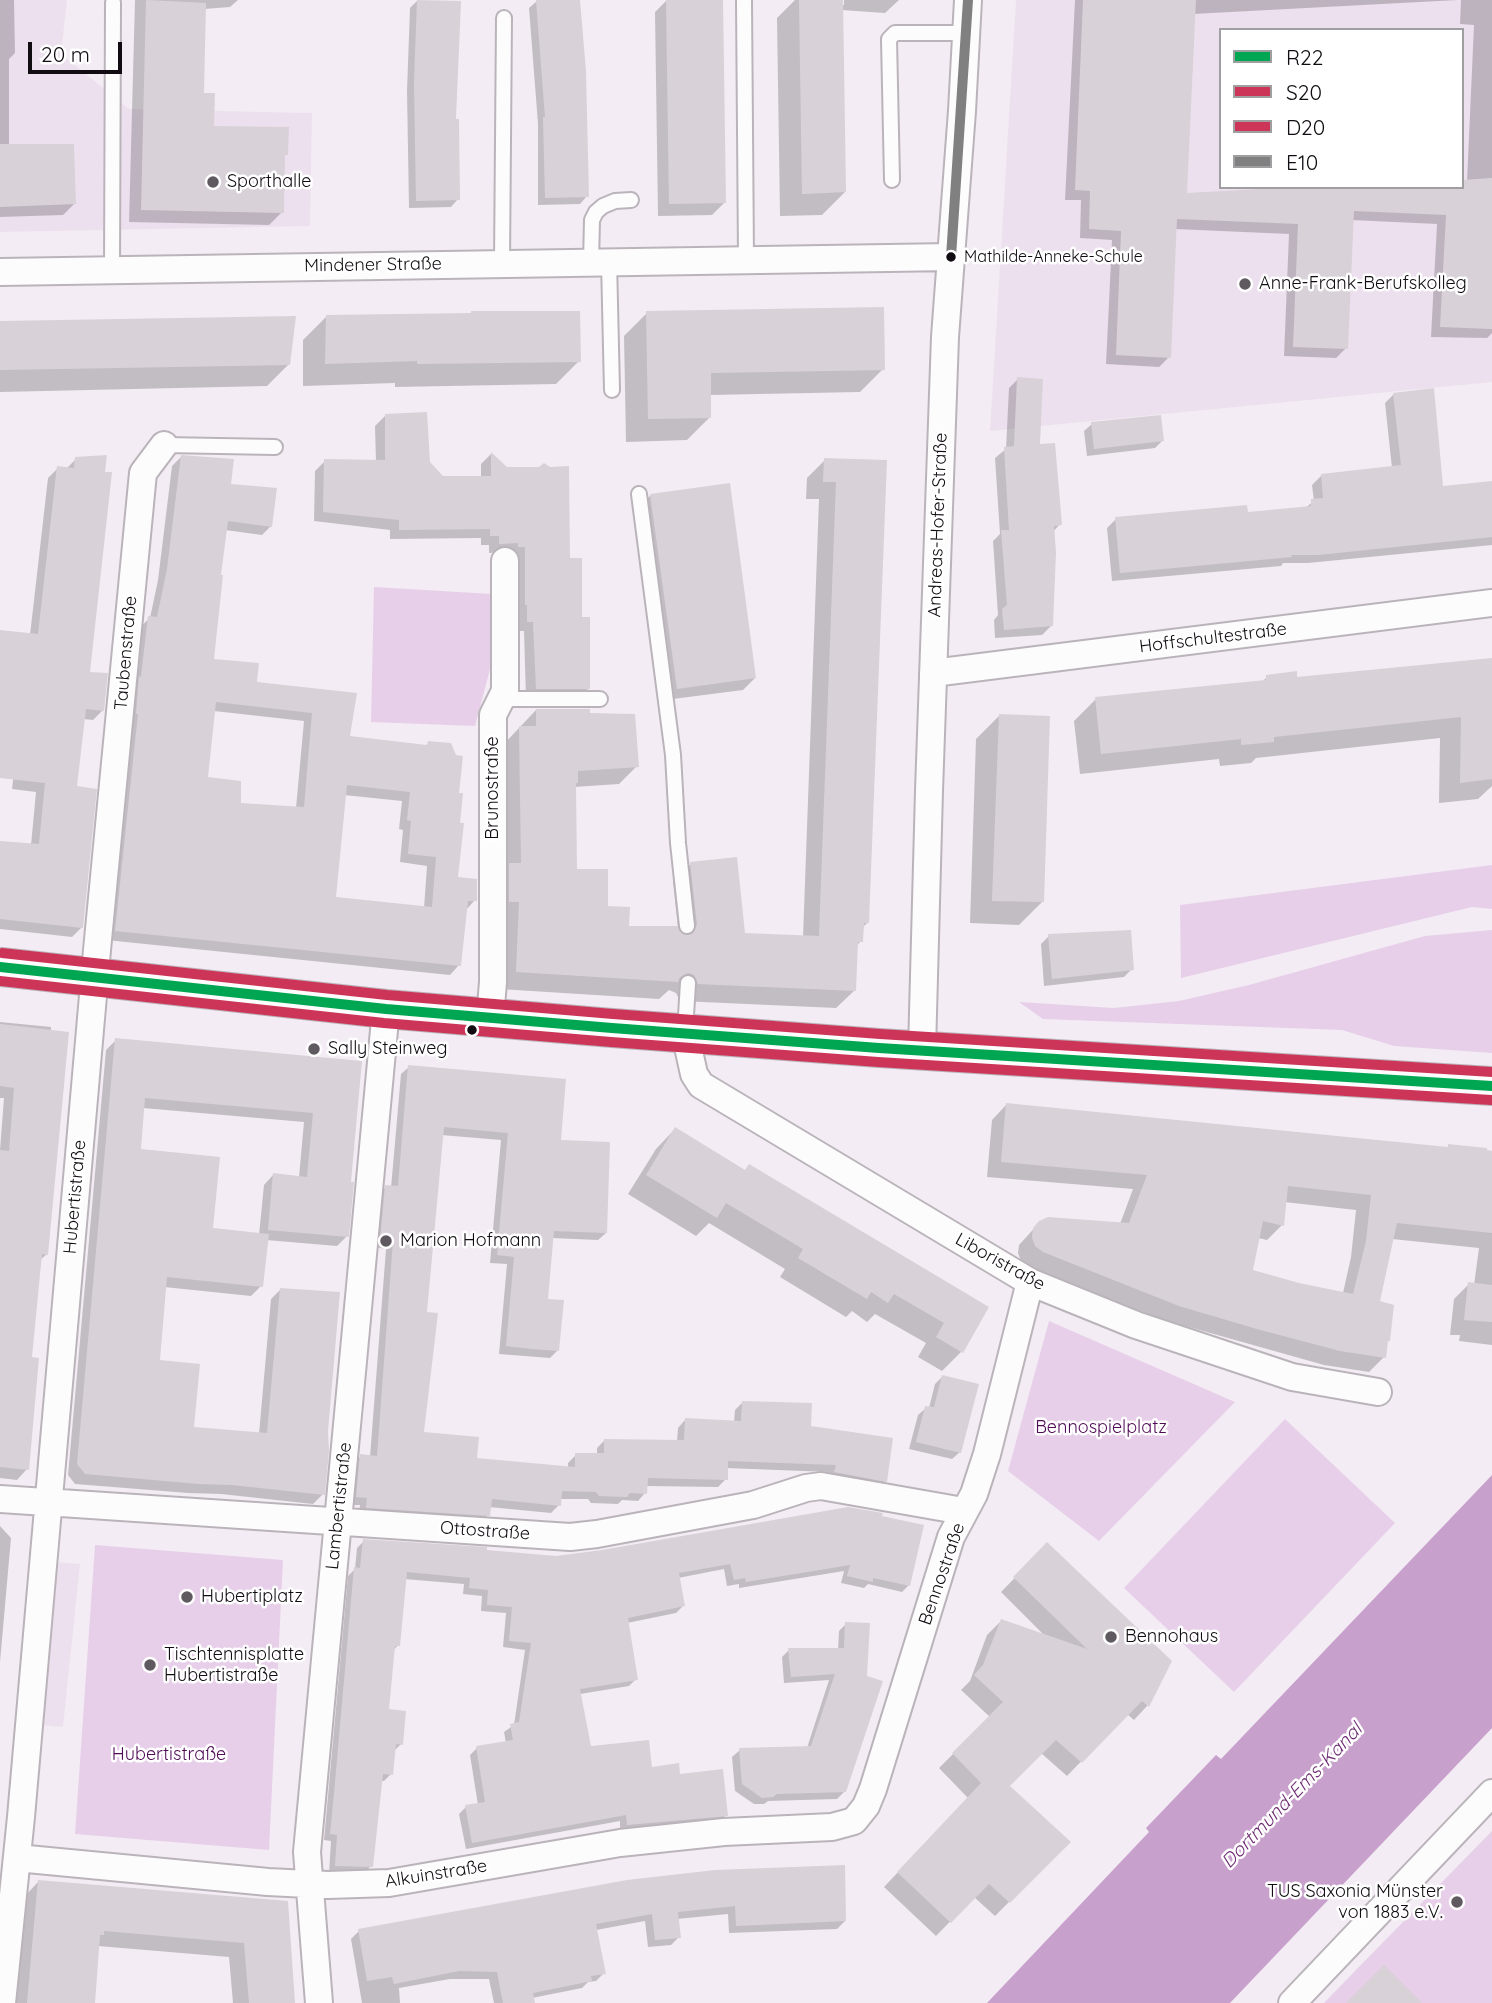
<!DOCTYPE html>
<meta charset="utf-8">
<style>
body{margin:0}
#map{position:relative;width:1492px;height:2003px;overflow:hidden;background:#f3ecf4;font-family:Quicksand,sans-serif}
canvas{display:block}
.legend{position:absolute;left:1219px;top:28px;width:245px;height:161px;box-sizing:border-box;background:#fff;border:2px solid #9f9ea0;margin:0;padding:9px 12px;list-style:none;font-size:21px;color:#100c11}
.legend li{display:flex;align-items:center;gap:14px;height:35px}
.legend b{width:35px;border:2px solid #9f9ea0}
.scale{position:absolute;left:28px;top:42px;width:94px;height:32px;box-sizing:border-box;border:4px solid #100c11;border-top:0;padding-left:9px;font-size:21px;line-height:24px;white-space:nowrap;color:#100c11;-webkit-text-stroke:5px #fff;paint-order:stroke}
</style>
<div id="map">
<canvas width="1492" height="2003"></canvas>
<ul class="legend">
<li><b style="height:9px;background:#00a651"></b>R22</li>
<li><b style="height:9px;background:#cc3557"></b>S20</li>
<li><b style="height:9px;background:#cc3557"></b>D20</li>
<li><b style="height:9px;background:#808080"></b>E10</li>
</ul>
<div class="scale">20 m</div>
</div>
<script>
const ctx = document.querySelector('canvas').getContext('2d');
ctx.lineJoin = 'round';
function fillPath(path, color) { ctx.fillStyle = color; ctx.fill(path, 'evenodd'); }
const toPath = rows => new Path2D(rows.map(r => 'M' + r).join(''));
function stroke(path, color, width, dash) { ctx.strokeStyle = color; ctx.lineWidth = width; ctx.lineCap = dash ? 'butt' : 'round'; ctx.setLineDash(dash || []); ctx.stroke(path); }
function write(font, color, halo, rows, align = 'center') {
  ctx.font = font + ' Quicksand,sans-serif'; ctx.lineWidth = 5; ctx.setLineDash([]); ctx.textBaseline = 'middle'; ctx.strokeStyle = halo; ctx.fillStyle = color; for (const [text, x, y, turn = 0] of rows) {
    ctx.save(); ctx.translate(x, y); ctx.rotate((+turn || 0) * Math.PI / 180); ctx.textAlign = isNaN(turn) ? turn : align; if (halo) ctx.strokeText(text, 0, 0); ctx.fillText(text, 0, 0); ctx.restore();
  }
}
fillPath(toPath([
 [0,0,67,0,61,54,129,109,312,113,310,226,0,232],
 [1016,0,1492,0,1492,382,990,431],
 [1221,30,1462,30,1462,187,1221,187],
 [57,1562,80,1564,63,1727,41,1725]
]), '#ede0ee');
fillPath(toPath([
 [374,587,492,594,493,658,475,726,371,722],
 [1492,865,1492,909,1472,907,1181,978,1180,905],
 [1492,930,1492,1053,1394,1046,1342,1030,1043,1019,1019,1002,1114,1008,1179,1001,1249,985,1425,936],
 [1049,1321,1235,1402,1099,1541,1008,1471],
 [1285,1419,1395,1523,1234,1692,1124,1588],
 [95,1545,283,1560,269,1850,75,1834],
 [1492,1831,1492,2003,1324,2003,1353,1973]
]), '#e7cfe9');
fillPath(toPath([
 [1492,1475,1492,1728,1230,2003,987,2003,1149,1832,1146,1828,1216,1755,1221,1759]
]), '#c8a0cc');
fillPath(toPath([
 [0,0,14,0,15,53,9,59,9,146,74,204,63,215,0,217],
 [135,0,238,0,230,7,204,9,202,95,212,127,286,154,283,157,282,212,269,225,129,222],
 [418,0,455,121,458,199,451,207,409,208,407,91,410,8],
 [579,0,587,196,580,204,538,205,538,124,529,8,537,1],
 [667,0,721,0,724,203,712,215,658,216,655,12],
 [795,0,841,0,841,5,844,5,844,0,899,0,885,13,841,10,845,192,822,215,780,216,777,18],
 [1075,0,1458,0,1193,14,1185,195,1462,187,1467,181,1474,25,1460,24,1461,0,1492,0,1492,333,1487,338,1431,337,1437,224,1351,220,1346,348,1336,358,1284,356,1289,234,1175,229,1169,357,1159,367,1106,364,1112,240,1080,238,1081,200,1065,200],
 [647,313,883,369,860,392,709,395,710,417,687,440,626,442,624,336],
 [326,317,579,361,556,384,395,387,395,383,303,386,303,340],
 [0,323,289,364,267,386,0,392],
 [1018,379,1060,524,1053,532,1052,625,1042,635,995,638,994,620,998,615,993,541,1000,534,995,458,1006,449,1009,388],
 [1394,394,1442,487,1492,483,1492,545,1308,563,1283,563,1281,566,1112,581,1107,528,1116,519,1246,514,1304,509,1314,501,1312,485,1321,476,1392,468,1385,403],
 [385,416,442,478,481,478,481,464,491,454,507,469,568,560,580,619,588,689,578,699,526,699,524,631,518,631,508,552,489,553,489,545,481,545,481,538,390,539,390,530,314,521,315,471,325,461,376,462,375,426],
 [1092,424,1162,441,1155,448,1087,456,1084,431],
 [181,457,229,486,271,526,262,535,225,530,212,661,255,684,355,695,348,738,426,746,429,743,457,795,456,878,475,900,466,910,459,965,450,975,106,940,140,627,150,618,158,580,172,466],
 [214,711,304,721,296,808,239,804,206,779],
 [344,795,402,801,399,829,403,830,400,862,427,866,424,908,334,898],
 [76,459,104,473,88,673,103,710,93,720,83,719,75,788,82,927,72,937,0,929,0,842,31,845,36,792,12,789,22,708,0,706,0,631,30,635,48,478,58,468,66,469],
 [825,460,885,462,868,922,862,928,861,941,856,946,854,991,836,1008,680,1001,676,993,669,990,659,999,499,989,502,746,536,710,588,714,637,766,619,784,574,787,575,871,606,908,627,928,678,928,673,881,691,864,743,934,803,937,819,499,806,499,807,478],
 [651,495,755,678,743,690,665,700,639,507],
 [1492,659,1492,786,1478,799,1439,803,1440,738,1256,758,1251,763,1220,766,1219,759,1080,774,1074,721,1096,699,1262,682,1267,677,1296,679],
 [999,716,1042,902,1019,925,970,923,976,739],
 [1049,936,1132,969,1124,977,1044,986,1041,944],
 [0,1022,51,1027,47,1254,39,1261,30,1359,27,1469,17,1480,0,1478,0,1150,4,1098,0,1098],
 [116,1040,360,1063,349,1184,347,1236,337,1246,266,1240,261,1286,251,1296,164,1287,158,1361,192,1429,259,1434,271,1299,281,1289,323,1494,313,1504,221,1494,188,1493,75,1484,68,1475,106,1050],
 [143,1108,304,1122,299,1177,273,1175,264,1185,259,1235,211,1230,139,1151],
 [409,1067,559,1142,606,1233,598,1240,552,1238,546,1301,558,1350,550,1358,499,1354,507,1264,490,1263,501,1140,441,1135,425,1313,422,1434,475,1460,568,1468,568,1463,576,1455,597,1455,597,1448,605,1440,677,1442,678,1428,685,1420,734,1423,735,1410,743,1402,809,1428,885,1481,878,1489,828,1480,829,1472,726,1468,726,1479,718,1487,646,1486,645,1493,638,1501,622,1500,618,1504,591,1503,588,1499,560,1499,559,1505,551,1513,489,1507,488,1515,480,1523,359,1515,360,1505,349,1505,353,1464,361,1456,370,1457,386,1249,373,1247,378,1195,386,1187,391,1188,401,1074],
 [1007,1104,1447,1148,1449,1146,1492,1153,1492,1345,1459,1341,1460,1335,1450,1335,1454,1299,1469,1284,1474,1285,1479,1248,1392,1239,1378,1302,1384,1357,1369,1372,1324,1365,1164,1320,1028,1267,1021,1261,1018,1253,1019,1245,1040,1222,1120,1224,1133,1189,987,1177,992,1120],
 [1284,1202,1356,1210,1351,1257,1343,1293,1299,1285,1251,1271,1258,1238,1267,1240,1282,1225],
 [675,1129,744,1171,749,1166,986,1308,961,1352,942,1371,918,1357,926,1343,875,1314,867,1322,852,1311,846,1317,780,1277,785,1269,709,1223,696,1236,628,1194,656,1149],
 [942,1377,960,1452,952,1459,909,1449,918,1415,926,1408,929,1408,935,1384],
 [848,1508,909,1585,902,1592,868,1584,864,1588,841,1583,844,1571,739,1588,739,1584,727,1586,724,1569,678,1578,683,1606,676,1613,627,1623,636,1679,629,1686,580,1694,590,1748,679,1775,726,1815,719,1822,620,1831,620,1821,466,1849,459,1814,466,1807,478,1805,470,1755,477,1748,506,1743,504,1732,514,1725,525,1650,503,1647,506,1613,481,1611,482,1596,463,1594,464,1584,404,1579,398,1645,393,1651,387,1711,401,1744,393,1752,391,1774,384,1781,380,1781,371,1866,364,1873,329,1873,331,1841,324,1840,348,1576,355,1569,357,1548,364,1541,556,1557,602,1552],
 [0,1526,11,1538,0,1662],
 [1047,1545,1170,1661,1147,1706,1134,1720,1127,1714,1067,1776,1041,1753,1007,1787,1069,1842,995,1916,974,1897,936,1936,884,1887,968,1798,939,1768,990,1717,961,1690,970,1681,987,1635,1001,1621,1046,1637,1001,1592],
 [846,1624,845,1791,837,1799,768,1801,764,1804,754,1804,735,1791,732,1757,740,1750,807,1748,829,1680,784,1683,782,1657,789,1650,838,1650,839,1631],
 [39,1881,286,1903,293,2003,233,2003,229,1957,98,1946,93,2003,14,2003,24,1897],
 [627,1881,845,1921,837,1929,729,1933,728,1914,677,1919,679,1937,671,1945,648,1947,645,1921,596,1930,604,1973,596,1981,588,1982,582,1988,532,1998,533,2003,494,2003,489,1979,450,1979,399,1988,400,2003,362,2003,351,1939,359,1931]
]), '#0003');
fillPath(toPath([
 [146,0,206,3,204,93,215,93,214,126,289,127,288,155,285,155,284,213,141,210],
 [417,0,461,1,456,119,459,119,460,200,416,201,414,82],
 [536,0,580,0,586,71,589,197,545,198,543,117,545,117],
 [666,0,723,0,726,203,669,204],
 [799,0,843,0,846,192,802,194],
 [1083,0,1196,0,1187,193,1295,187,1462,187,1462,180,1492,178,1492,329,1440,327,1446,215,1354,211,1348,349,1293,347,1298,224,1177,219,1171,358,1116,355,1121,231,1089,229,1090,191,1075,190],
 [0,144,74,144,76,204,0,207],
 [884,307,885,370,711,373,711,418,648,419,646,311],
 [471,311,580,311,581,362,417,364,417,361,325,364,326,315,471,313],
 [296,316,290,365,0,370,0,321],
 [1017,377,1043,379,1040,444,1055,443,1062,525,1054,526,1056,552,1053,626,1004,630,1002,609,1007,605,1001,530,1009,530,1004,447,1014,446],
 [1434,388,1443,486,1492,481,1492,537,1318,555,1291,555,1292,557,1120,573,1115,517,1247,505,1248,512,1311,506,1311,499,1323,498,1321,474,1401,465,1393,393],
 [427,412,430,462,443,476,491,476,491,452,507,467,539,467,544,463,550,467,569,466,570,558,582,558,582,617,590,617,590,689,536,689,533,622,527,622,527,605,525,605,525,547,518,547,518,543,499,544,499,536,490,536,490,529,399,530,399,520,323,512,324,459,385,460,385,414],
 [1161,415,1164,441,1094,449,1091,422],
 [107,455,105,472,112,472,90,672,108,673,104,711,86,709,77,786,97,789,83,928,0,919,0,841,39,844,45,783,0,778,0,630,38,634,57,466,74,468,75,457],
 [181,455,234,459,231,484,277,488,272,527,228,521,221,575,223,575,214,659,259,663,257,682,357,693,350,736,427,745,428,741,451,743,456,755,463,756,459,793,463,793,460,823,464,823,458,877,477,879,477,901,468,901,461,966,115,931,138,714,136,714,139,676,141,677,148,616,157,617,167,569],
 [216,702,312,713,304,807,241,803,241,781,208,777],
 [347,785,410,792,407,820,411,821,408,854,436,857,432,907,336,897],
 [824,458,887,460,869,923,864,923,863,942,858,942,856,991,698,984,694,975,688,973,680,977,678,982,516,972,519,902,509,902,509,863,521,863,519,726,536,726,536,709,590,709,590,713,635,714,639,767,578,771,578,783,576,783,577,869,608,869,608,906,630,907,629,926,677,926,683,934,692,934,697,925,690,862,737,857,745,933,819,936,836,482,823,482],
 [730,483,756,678,677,689,650,494],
 [1492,658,1492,779,1460,783,1461,717,1274,737,1274,742,1241,745,1241,739,1101,754,1095,697,1266,680,1266,675,1297,671,1297,677],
 [999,714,1050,716,1044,902,992,901],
 [1131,930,1134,970,1052,979,1048,934],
 [0,1024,69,1032,48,1255,42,1254,32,1357,39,1358,29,1470,0,1467,0,1150,9,1151,14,1088,0,1086],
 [115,1038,362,1061,351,1182,354,1182,349,1237,268,1230,273,1173,307,1177,313,1113,145,1098,143,1123,141,1149,220,1157,213,1228,269,1234,263,1287,167,1277,160,1360,200,1364,194,1427,267,1433,280,1288,340,1292,328,1431,329,1451,325,1495,232,1485,199,1484,85,1474,77,1464],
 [408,1065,566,1079,561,1140,610,1142,607,1233,554,1231,548,1299,564,1300,559,1351,532,1349,506,1346,514,1257,497,1255,508,1133,444,1127,427,1312,438,1313,424,1432,479,1437,477,1458,575,1467,575,1453,604,1453,604,1439,684,1440,685,1418,741,1421,742,1401,812,1403,811,1426,893,1438,887,1482,834,1472,836,1465,728,1461,728,1480,648,1478,647,1494,630,1493,627,1497,599,1496,596,1492,562,1491,561,1506,492,1499,490,1516,366,1508,367,1498,356,1497,360,1454,377,1456,393,1241,380,1240,385,1185,398,1186],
 [1006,1103,1448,1147,1448,1144,1487,1148,1487,1150,1492,1151,1492,1233,1397,1223,1380,1301,1394,1305,1390,1341,1388,1341,1386,1358,1340,1351,1257,1329,1179,1306,1043,1252,1035,1246,1032,1238,1033,1228,1039,1221,1048,1217,1129,1223,1147,1175,1001,1162],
 [1288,1186,1371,1195,1366,1241,1353,1294,1299,1283,1253,1270,1263,1221,1284,1226],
 [675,1127,745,1170,749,1164,989,1307,963,1353,936,1337,944,1323,894,1294,888,1303,871,1292,867,1299,798,1258,803,1249,726,1203,717,1218,646,1175],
 [1468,1282,1492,1285,1492,1322,1464,1320],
 [942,1375,979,1384,961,1453,916,1442,925,1406,934,1407],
 [848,1507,883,1513,882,1516,924,1525,910,1586,873,1578,873,1582,847,1576,850,1565,746,1582,745,1578,734,1580,730,1564,679,1573,685,1606,628,1618,638,1680,580,1689,591,1746,649,1740,652,1767,679,1763,680,1774,723,1769,728,1816,627,1825,626,1815,472,1843,465,1805,485,1802,476,1746,513,1740,510,1724,519,1722,531,1643,509,1641,512,1607,487,1605,488,1590,469,1588,470,1578,407,1572,400,1646,395,1646,389,1709,406,1711,403,1745,396,1744,393,1775,383,1774,373,1867,335,1866,337,1835,330,1834,334,1794,354,1567,360,1568,363,1539,487,1547,487,1550,556,1556,602,1550],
 [1047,1542,1172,1661,1149,1707,1142,1701,1082,1763,1056,1740,1010,1786,1071,1842,1010,1903,989,1884,951,1923,897,1872,981,1783,952,1753,1003,1702,974,1675,983,1665,1001,1619,1087,1649,1013,1577],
 [845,1622,870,1623,867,1676,883,1681,846,1792,777,1794,773,1797,762,1798,742,1784,739,1748,811,1746,835,1674,791,1677,788,1648,844,1648],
 [845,1865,846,1921,736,1926,735,1906,678,1912,681,1938,655,1940,652,1914,596,1924,606,1974,591,1976,592,1981,533,1993,535,2003,503,2003,497,1972,459,1971,394,1984,392,1977,367,1981,358,1929,627,1880,715,1870],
 [38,1880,288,1901,295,2003,249,2003,244,1943,104,1931,104,1935,100,1935,95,2003,27,2003],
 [1384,1965,1422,2003,1346,2003]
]), '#d8d2d8');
const lane = toPath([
 [744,0,746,259],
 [892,180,889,39,895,33,967,33],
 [609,261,612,390],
 [591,262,592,220,596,212,603,206,615,201,631,200],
 [502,263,504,18],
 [112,269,113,3],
 [164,445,275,447],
 [639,494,673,755,678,843,687,926],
 [501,699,600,699],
 [685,1032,688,983]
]);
const street = toPath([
 [0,272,951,257],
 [933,673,1492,603],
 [490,1018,493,982,493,715,505,691,505,561],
 [685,1033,694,1074,701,1085,1030,1282,1136,1325,1292,1377,1378,1392],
 [922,1050,929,791,945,337,962,111,968,0],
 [0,1499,570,1537,597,1534,753,1505,806,1488,821,1486,963,1511],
 [17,1858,268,1882,328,1885,389,1883,620,1843,724,1832,832,1827,854,1821,866,1806,873,1789,951,1537,974,1494,987,1454,1030,1282],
 [2,2003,21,1817,97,950,143,473,164,445],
 [319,2003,307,1852,386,1009],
 [1292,2003,1492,1793]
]);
const secondary = toPath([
 [0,967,386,1009,612,1028,879,1048,1492,1086]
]);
stroke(lane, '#bab4ba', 18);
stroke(street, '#bab4ba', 30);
stroke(secondary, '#bab4ba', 40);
stroke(lane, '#fdfcfd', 14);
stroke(street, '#fdfcfd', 26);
stroke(secondary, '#fdfcfd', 37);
stroke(toPath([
 [0,967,386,1009,612,1028,879,1048,1492,1086]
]), '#00a651', 10);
stroke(toPath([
 [0,981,384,1023,611,1042,878,1062,1491,1100]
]), '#cc3557', 10);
stroke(toPath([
 [2,953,387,995,613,1014,880,1034,1492,1072]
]), '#cc3557', 10);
stroke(toPath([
 [951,257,968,0]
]), '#808080', 10);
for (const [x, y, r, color] of [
 [213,182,7,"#5f5a60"],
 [951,257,6,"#100c11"],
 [1245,284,7,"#5f5a60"],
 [472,1030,6,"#100c11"],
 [314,1049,7,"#5f5a60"],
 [386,1241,7,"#5f5a60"],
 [187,1597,7,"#5f5a60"],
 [1111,1637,7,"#5f5a60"],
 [150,1665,7,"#5f5a60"],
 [1457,1902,7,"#5f5a60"]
]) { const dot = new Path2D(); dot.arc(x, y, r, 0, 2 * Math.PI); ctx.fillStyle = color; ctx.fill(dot); stroke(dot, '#fff', 2.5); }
write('16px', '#100c11', '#fff', [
 ["Mathilde-Anneke-Schule",964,257]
], 'left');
write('18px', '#100c11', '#fff', [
 ["Sporthalle",227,182],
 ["Anne-Frank-Berufskolleg",1259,284],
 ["Sally Steinweg",328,1049],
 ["Marion Hofmann",400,1241],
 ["Hubertiplatz",201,1597],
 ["Bennohaus",1125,1637],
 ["Tischtennisplatte",164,1655],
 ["Hubertistraße",164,1676],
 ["TUS Saxonia Münster",1443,1892,"right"],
 ["von 1883 e.V.",1443,1913,"right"]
], 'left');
write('18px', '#100c11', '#fff', [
 ["Mindener Straße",373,265,-1],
 ["Andreas-Hofer-Straße",938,525,-88],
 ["Hoffschultestraße",1213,638,-7],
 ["Taubenstraße",126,653,-85],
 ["Brunostraße",493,788,-90],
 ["Hubertistraße",75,1197,-85],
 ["Liboristraße",1000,1262,29],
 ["Lambertistraße",339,1506,-84],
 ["Ottostraße",485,1531,4],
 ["Bennostraße",942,1574,-71],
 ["Alkuinstraße",436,1874,-9]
]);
write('18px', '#510c58', '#fff', [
 ["Bennospielplatz",1101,1428],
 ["Hubertistraße",169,1755]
]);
write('italic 19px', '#6f2d75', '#fff', [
 ["Dortmund-Ems-Kanal",1292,1796,-46]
]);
</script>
